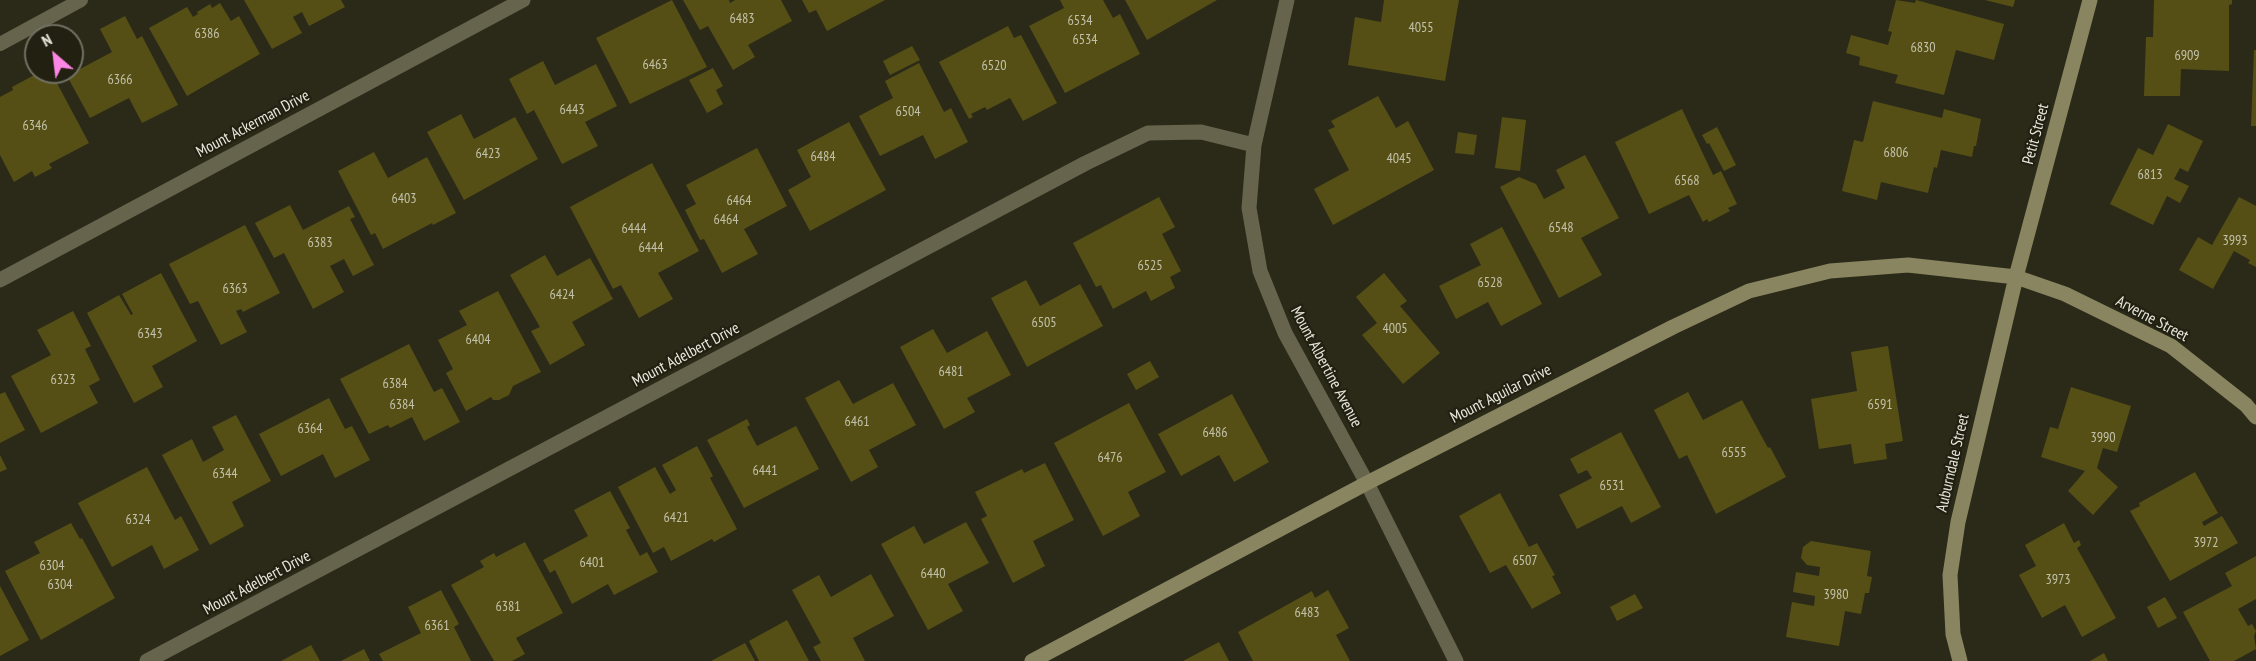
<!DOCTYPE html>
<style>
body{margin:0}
#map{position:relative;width:2256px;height:661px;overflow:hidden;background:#2b2a19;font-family:"PT Sans Narrow",sans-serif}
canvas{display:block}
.north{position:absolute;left:24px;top:24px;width:60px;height:60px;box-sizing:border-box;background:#222010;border:2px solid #717062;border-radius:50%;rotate:332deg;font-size:16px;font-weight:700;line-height:24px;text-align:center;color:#e8e7dc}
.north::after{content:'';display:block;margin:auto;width:21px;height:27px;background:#fc86e4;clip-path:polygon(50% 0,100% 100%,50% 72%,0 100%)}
</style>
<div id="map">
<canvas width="2256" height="661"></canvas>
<div class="north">N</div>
</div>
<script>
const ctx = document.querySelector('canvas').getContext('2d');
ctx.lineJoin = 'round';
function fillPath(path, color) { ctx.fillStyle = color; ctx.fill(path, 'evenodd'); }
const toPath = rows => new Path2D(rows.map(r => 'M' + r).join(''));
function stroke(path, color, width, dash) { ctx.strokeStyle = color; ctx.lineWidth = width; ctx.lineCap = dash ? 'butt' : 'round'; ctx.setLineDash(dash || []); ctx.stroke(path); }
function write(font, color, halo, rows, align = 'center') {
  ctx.font = font + ' "PT Sans Narrow",sans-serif'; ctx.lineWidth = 4.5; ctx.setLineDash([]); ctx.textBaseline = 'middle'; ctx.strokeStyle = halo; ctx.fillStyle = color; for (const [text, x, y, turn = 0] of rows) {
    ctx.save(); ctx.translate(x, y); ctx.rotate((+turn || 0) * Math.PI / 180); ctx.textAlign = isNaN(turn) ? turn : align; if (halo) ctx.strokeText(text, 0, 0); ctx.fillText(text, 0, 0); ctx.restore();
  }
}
fillPath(toPath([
 [244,0,341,0,345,7,309,26,302,12,293,17,302,33,272,49],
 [672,0,707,67,630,104,596,38],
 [683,0,729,0,730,3,735,0,781,0,792,21,748,45,755,57,733,70,708,26,700,30],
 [802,0,885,0,827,31,816,10,809,13],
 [1060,0,1103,0,1113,18,1120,14,1140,54,1065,93,1029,26,1064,8],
 [1125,0,1217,0,1147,40],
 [1384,0,1459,0,1445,81,1348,65,1355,17,1381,22],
 [1896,0,1915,3,1916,0,2004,24,1994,60,1956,50,1944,95,1895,83,1898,75,1859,65,1860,57,1846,53,1851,35,1888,45,1892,32,1888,31],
 [1985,0,2015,0,2013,7],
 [2154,0,2232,0,2232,4,2229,5,2229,71,2181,69,2180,96,2144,96,2146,37,2153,37],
 [220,3,231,21,239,16,260,54,187,96,149,28,187,7,193,17,198,14,197,12,210,4,212,8],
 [125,16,137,39,142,36,178,105,142,123,129,98,90,118,67,76,112,52,100,29],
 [1008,26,1014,38,1021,35,1057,103,1023,121,1010,98,987,110,985,107,971,114,973,117,969,119,939,62],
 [912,46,920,60,890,75,883,61],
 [2254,50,2256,50,2256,126,2251,126],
 [543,61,555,85,596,64,617,106,585,122,598,146,562,164,534,110,527,114,509,79],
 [919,63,944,112,951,108,968,142,935,159,923,135,880,156,859,116,893,98,885,81],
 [713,68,723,86,716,90,723,104,707,113,689,80],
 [40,72,51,72,89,143,49,164,52,168,35,177,32,171,14,182,0,155,0,97,13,90,12,87],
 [1378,96,1396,128,1408,121,1434,170,1333,225,1314,189,1349,170,1328,130,1335,127,1331,121],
 [1873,101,1942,118,1944,109,1981,119,1976,146,1974,146,1972,157,1941,150,1937,168,1934,167,1928,193,1881,182,1877,200,1842,191,1854,140,1863,142],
 [1682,109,1713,175,1721,171,1737,204,1728,208,1730,211,1709,222,1707,219,1703,222,1689,195,1649,214,1615,142],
 [461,114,474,139,515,117,538,159,464,200,427,132],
 [1502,117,1526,120,1520,171,1495,168],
 [849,122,886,190,810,231,788,190,811,177,797,150],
 [2168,124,2203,141,2188,172,2180,168,2174,179,2189,186,2180,203,2167,196,2153,225,2110,204,2138,148,2153,155],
 [1717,127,1736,165,1724,171,1709,143,1707,144,1702,135],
 [1458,132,1477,135,1474,155,1455,153],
 [757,148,787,206,744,229,758,254,722,273,704,239,700,240,685,210,696,204,686,185],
 [374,152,388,178,427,157,456,213,433,225,432,223,383,249,375,233,371,235,338,171],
 [1585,155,1619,218,1581,238,1602,275,1559,298,1500,187,1519,177,1536,184,1544,199,1565,188,1556,170],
 [652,163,699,251,658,273,673,299,639,318,621,285,613,289,570,207],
 [1159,197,1175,227,1162,234,1181,271,1170,277,1175,288,1151,301,1146,291,1113,309,1101,285,1096,287,1073,243],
 [2239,197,2256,206,2256,267,2248,263,2250,260,2234,251,2213,289,2179,270,2198,237,2212,245],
 [290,205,303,230,349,206,355,217,350,219,374,265,353,276,344,259,330,266,344,292,313,309,284,253,274,258,255,223],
 [245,225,280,293,243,312,241,309,236,311,247,332,221,345,198,301,190,304,169,264],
 [1502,227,1542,304,1501,326,1488,302,1456,319,1439,286,1481,265,1470,244],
 [545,255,557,276,590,258,613,299,572,322,585,345,550,365,531,331,540,327,510,275],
 [161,273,197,341,152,366,163,387,134,403,87,313,119,295,131,315,133,314,122,294],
 [1384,273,1407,301,1400,306,1440,353,1403,384,1362,335,1377,323,1356,297],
 [1026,280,1040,306,1080,284,1103,326,1027,367,991,298],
 [498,291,541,372,513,386,509,395,499,400,493,400,491,397,466,411,446,373,453,369,438,340,467,325,459,311],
 [73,311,91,346,85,349,100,380,89,386,98,403,41,433,11,376,51,355,37,330],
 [933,329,947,353,987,331,1011,375,967,398,975,412,944,429,900,347],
 [409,344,434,392,442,388,460,422,424,441,412,417,390,428,388,425,369,434,340,379],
 [1888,346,1903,441,1885,444,1887,459,1854,464,1851,444,1819,449,1811,399,1857,391,1851,352],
 [1150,361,1159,377,1136,390,1127,374],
 [839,380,853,404,893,383,916,425,869,450,878,467,851,482,805,398],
 [2071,387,2131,406,2117,452,2103,448,2097,468,2118,487,2093,515,2068,491,2085,471,2041,457,2050,427,2058,429],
 [5,392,25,430,0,443,0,394],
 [1688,392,1703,420,1742,400,1768,448,1770,447,1786,477,1716,514,1687,455,1679,459,1654,410],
 [1232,394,1269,462,1234,482,1219,455,1181,476,1158,434],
 [329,398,345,429,352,426,370,460,335,478,323,454,281,476,259,434],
 [1129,403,1166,472,1128,492,1140,516,1103,536,1054,443],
 [236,415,271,481,232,502,244,526,210,545,162,455,192,439,203,462,224,450,212,427],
 [747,419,750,425,747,427,757,446,796,426,819,469,744,508,707,440],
 [1621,432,1661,507,1631,523,1622,506,1577,529,1559,495,1592,478,1587,470,1578,474,1570,459],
 [697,446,713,476,710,478,737,529,714,542,712,539,671,561,664,547,653,553,618,487,655,467,670,494,676,490,662,465],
 [0,455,7,469,0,472],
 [1045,463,1074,520,1033,541,1045,566,1013,583,981,519,987,516,975,492,1022,469,1024,473],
 [147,467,175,520,181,516,199,550,164,569,152,545,112,567,78,503],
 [2195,472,2218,513,2202,522,2204,526,2222,516,2238,543,2170,581,2130,511,2140,506,2139,503],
 [610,491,630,528,626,530,640,556,647,552,658,572,614,595,608,584,572,604,555,570,550,573,543,560,588,536,574,510],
 [1500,493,1529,547,1537,543,1555,575,1552,576,1561,593,1532,609,1506,565,1490,573,1459,516],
 [966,522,989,563,948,584,963,611,928,630,881,544,914,526,924,544],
 [71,523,80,539,82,538,115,598,41,640,5,571,40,553,34,542],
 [2064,523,2074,543,2079,540,2081,545,2077,548,2116,618,2082,637,2065,605,2042,618,2019,575,2036,566,2025,545],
 [1811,541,1871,551,1867,576,1872,577,1869,593,1865,593,1861,614,1845,611,1839,646,1786,637,1792,602,1814,606,1815,596,1793,592,1796,572,1819,576,1820,567,1807,565,1801,558,1803,547],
 [525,542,563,613,516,638,525,654,512,661,494,661,451,585,484,567,480,561,494,553,496,557],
 [2256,556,2256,599,2238,609,2248,626,2252,624,2256,631,2254,636,2256,649,2234,661,2210,661,2183,612,2232,586,2225,573],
 [871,574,894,616,853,638,865,661,821,661,813,647,821,643,792,590,819,575,831,597],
 [0,586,29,640,0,656],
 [441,590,459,624,454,627,471,661,383,661,379,654,421,633,408,607],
 [1328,590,1349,628,1336,635,1350,661,1253,661,1238,632,1312,591,1315,598],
 [1635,594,1643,608,1617,621,1610,607],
 [2165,597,2177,618,2158,628,2147,607],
 [787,620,809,661,759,661,749,641],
 [1219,642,1229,661,1183,661],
 [745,643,755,661,711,661],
 [311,645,320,661,281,661],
 [364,649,370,661,341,661],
 [2104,653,2108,661,2090,661]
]), '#554f15');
stroke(toPath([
 [0,44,81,0]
]), '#66644d', 14);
stroke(toPath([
 [1287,0,1254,145,1249,208,1260,271,1285,333,1367,483,1456,661],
 [0,280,523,0],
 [147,661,1086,163,1148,133,1201,132,1254,145]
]), '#66644d', 15);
stroke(toPath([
 [1032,661,1367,483,1673,327,1749,291,1830,271,1908,265,2016,277,2065,294,2171,346,2246,405,2256,417],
 [1960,661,1953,634,1950,575,1958,522,2016,277,2090,0]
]), '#898560', 15);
write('14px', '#c3c1aa', null, [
 ["6483",742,19],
 ["6534",1080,21],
 ["4055",1421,28],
 ["6386",207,34],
 ["6534",1085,40],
 ["6830",1923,48],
 ["6909",2187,56],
 ["6463",655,65],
 ["6520",994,66],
 ["6366",120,80],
 ["6443",572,110],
 ["6504",908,112],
 ["6346",35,126],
 ["6806",1896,153],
 ["6423",488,154],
 ["6484",823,157],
 ["4045",1399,159],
 ["6813",2150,175],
 ["6568",1687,181],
 ["6403",404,199],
 ["6464",739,201],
 ["6464",726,220],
 ["6548",1561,228],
 ["6444",634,229],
 ["3993",2235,241],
 ["6383",320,243],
 ["6444",651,248],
 ["6525",1150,266],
 ["6528",1490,283],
 ["6363",235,289],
 ["6424",562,295],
 ["6505",1044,323],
 ["4005",1395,329],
 ["6343",150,334],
 ["6404",478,340],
 ["6481",951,372],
 ["6323",63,380],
 ["6384",395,384],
 ["6384",402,405],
 ["6591",1880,405],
 ["6461",857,422],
 ["6364",310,429],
 ["6486",1215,433],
 ["3990",2103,438],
 ["6555",1734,453],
 ["6476",1110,458],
 ["6441",765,471],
 ["6344",225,474],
 ["6531",1612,486],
 ["6421",676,518],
 ["6324",138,520],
 ["3972",2206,543],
 ["6507",1525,561],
 ["6401",592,563],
 ["6304",52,566],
 ["6440",933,574],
 ["3973",2058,580],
 ["6304",60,585],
 ["3980",1836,595],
 ["6381",508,607],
 ["6483",1307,613],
 ["6361",437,626]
]);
write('16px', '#e8e7dc', '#222010', [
 ["Mount Ackerman Drive",253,124,-28],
 ["Petit Street",2036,134,-75],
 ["Arverne Street",2152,319,28],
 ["Mount Adelbert Drive",686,355,-28],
 ["Mount Albertine Avenue",1326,367,62],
 ["Mount Aguilar Drive",1501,394,-27],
 ["Auburndale Street",1953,463,-77],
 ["Mount Adelbert Drive",257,583,-28]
]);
</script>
